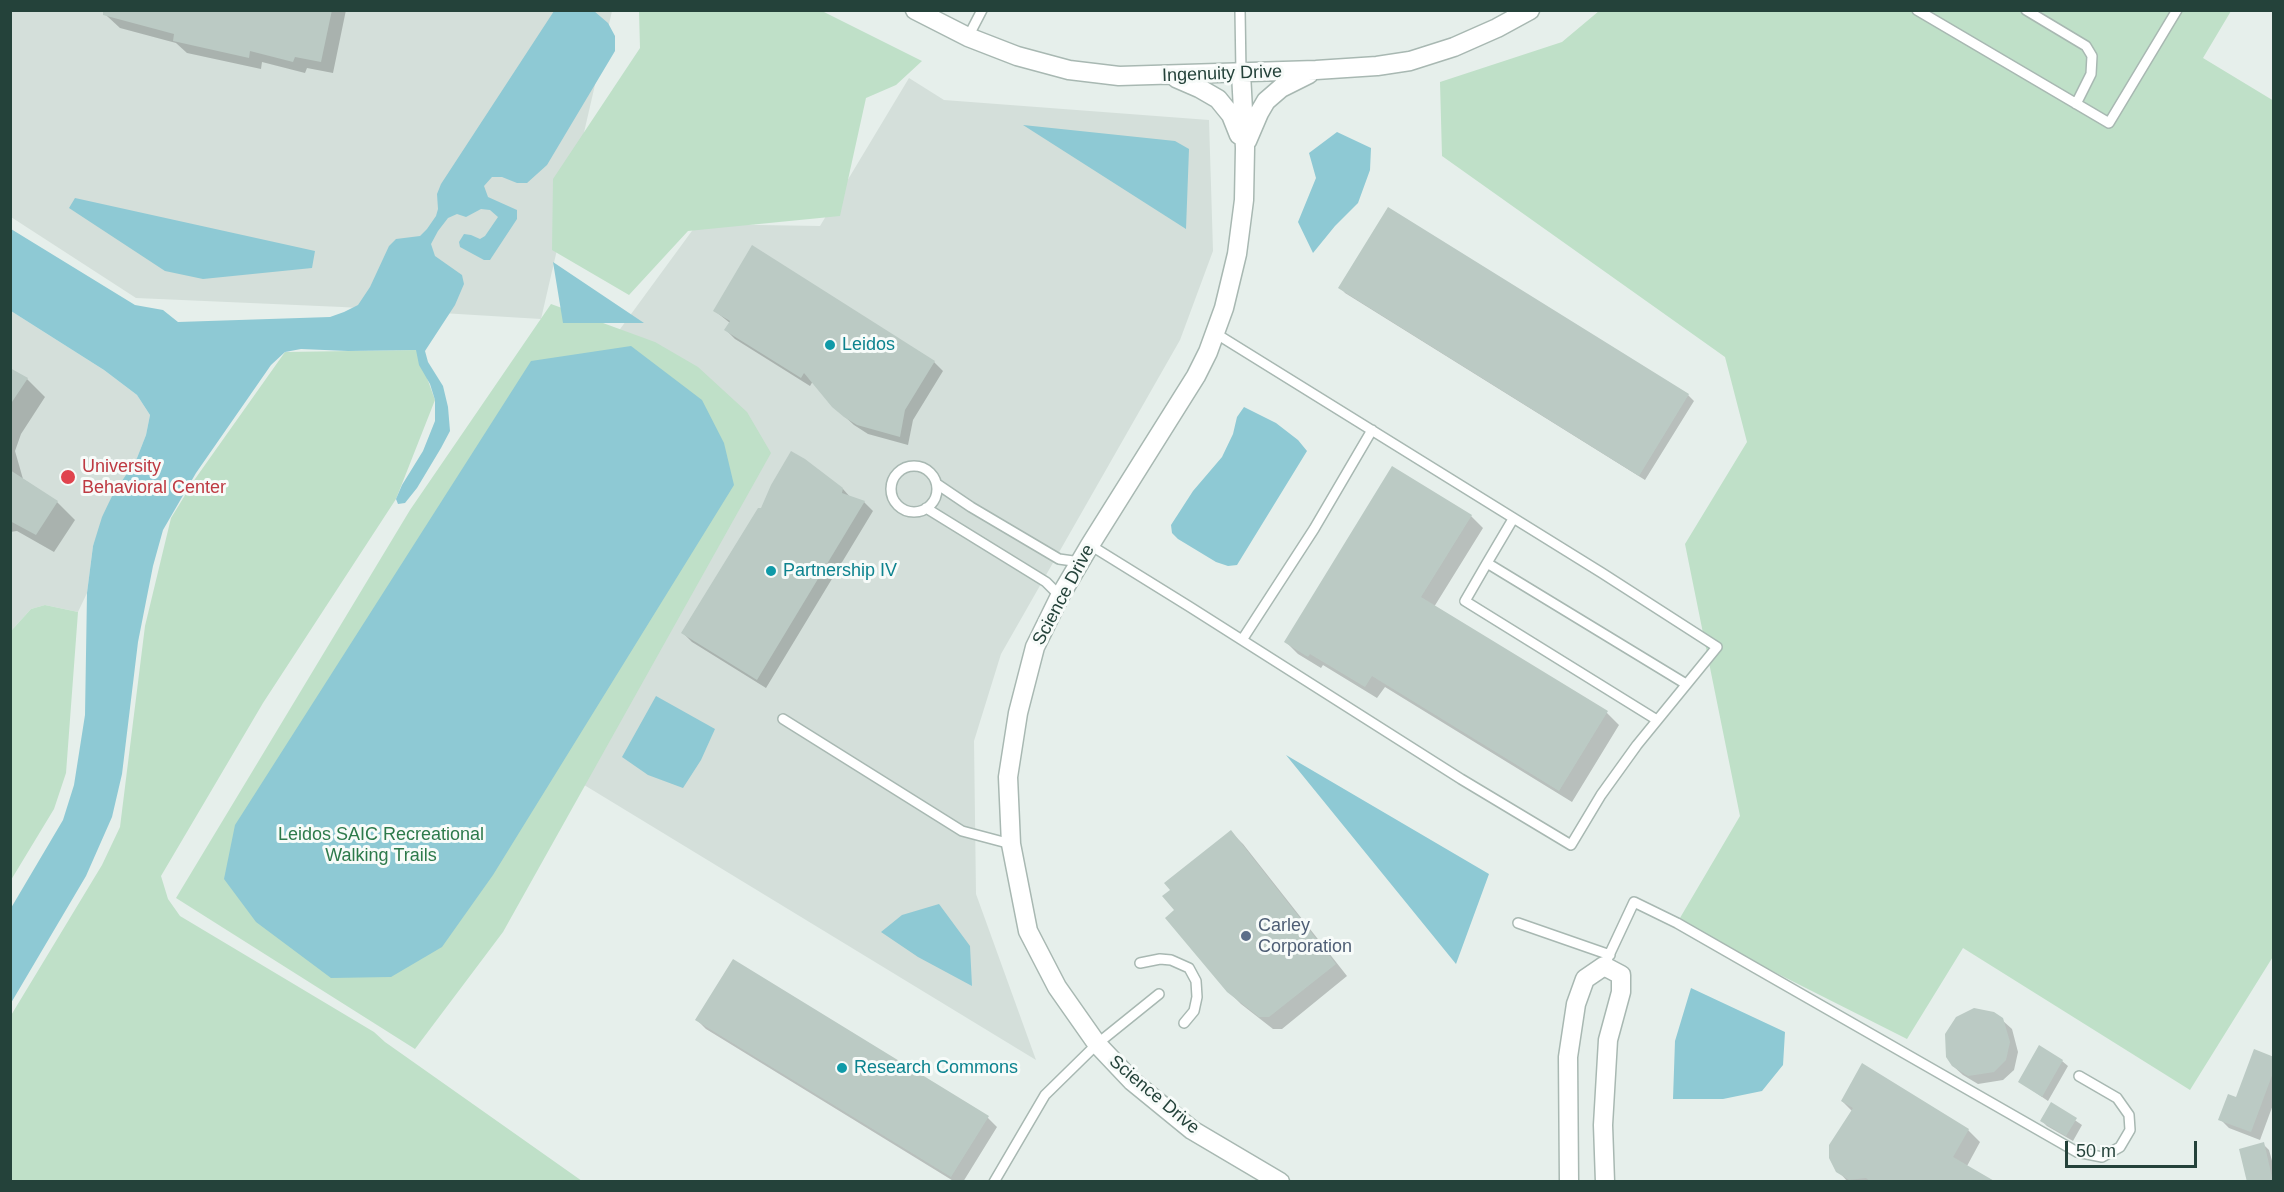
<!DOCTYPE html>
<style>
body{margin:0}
#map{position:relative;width:2284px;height:1192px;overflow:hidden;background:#e6efeb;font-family:Arial,sans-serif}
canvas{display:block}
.frame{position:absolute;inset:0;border:12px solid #24423a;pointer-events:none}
.scale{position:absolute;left:2065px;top:1141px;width:132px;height:27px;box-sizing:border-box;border:3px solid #24423a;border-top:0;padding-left:8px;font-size:18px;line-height:21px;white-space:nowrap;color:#24423a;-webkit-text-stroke:4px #f7fbf9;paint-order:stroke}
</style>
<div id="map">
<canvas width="2284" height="1192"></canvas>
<div class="frame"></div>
<div class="scale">50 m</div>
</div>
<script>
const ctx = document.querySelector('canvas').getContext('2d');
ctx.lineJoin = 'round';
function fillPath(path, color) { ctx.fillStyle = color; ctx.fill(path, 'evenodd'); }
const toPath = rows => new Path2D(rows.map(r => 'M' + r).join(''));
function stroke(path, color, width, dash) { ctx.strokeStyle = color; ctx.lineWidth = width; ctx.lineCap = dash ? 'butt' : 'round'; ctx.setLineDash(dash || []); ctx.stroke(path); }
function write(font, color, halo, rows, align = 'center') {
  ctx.font = font + ' Arial,sans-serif'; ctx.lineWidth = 6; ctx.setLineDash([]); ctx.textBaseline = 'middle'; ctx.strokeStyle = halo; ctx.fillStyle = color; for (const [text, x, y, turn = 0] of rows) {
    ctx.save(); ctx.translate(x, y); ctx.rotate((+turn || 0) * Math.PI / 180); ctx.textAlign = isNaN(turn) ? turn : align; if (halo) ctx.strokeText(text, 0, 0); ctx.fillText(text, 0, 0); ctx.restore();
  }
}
fillPath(toPath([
 [10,11,612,11,541,319,342,307,136,298,11,217],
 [909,78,944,100,1209,120,1213,251,1180,340,1001,654,974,741,976,894,1036,1060,553,766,615,336,697,224,820,226],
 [11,311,104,370,137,395,150,415,146,435,137,458,112,496,93,546,87,593,78,612,45,605,31,609,11,631]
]), '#d4dfda');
fillPath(toPath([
 [639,11,822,11,922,61,896,85,866,98,840,216,688,231,629,295,552,250,553,179,640,48],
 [1599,11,2231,11,2203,58,2274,101,2274,955,2190,1090,1963,948,1907,1039,1677,923,1740,816,1685,544,1747,442,1725,357,1442,156,1440,82,1562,42],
 [551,304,655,342,698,367,747,412,771,453,503,932,415,1049,176,898,410,510],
 [417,350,435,400,396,499,263,703,161,876,168,899,180,916,374,1032,385,1042,582,1181,11,1181,10,1017,102,865,120,827,145,626,171,518,195,479,285,352],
 [45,605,78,612,66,773,54,809,11,880,11,631,31,609]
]), '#bfe0c8');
fillPath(toPath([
 [554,11,594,11,608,23,615,36,615,51,547,165,527,183,517,183,502,177,492,177,484,186,488,197,517,210,517,219,490,260,484,260,460,247,459,242,464,234,471,235,480,239,485,236,498,217,490,210,481,209,466,217,457,214,448,218,438,231,431,244,435,256,462,275,464,284,455,305,425,351,428,362,443,386,448,407,450,431,441,448,417,488,405,503,398,504,396,499,402,485,423,451,435,421,435,400,430,384,419,365,416,350,348,351,301,349,285,352,271,365,196,473,163,530,153,566,138,642,122,774,112,817,86,876,11,1003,11,908,63,820,74,785,85,715,87,593,93,546,102,517,112,496,137,458,146,435,150,415,137,395,104,370,11,311,11,229,135,305,163,310,178,322,330,317,344,312,358,305,370,287,389,246,396,239,420,236,427,229,436,216,438,209,437,194,441,184],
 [1023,125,1175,141,1189,149,1186,229],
 [1337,132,1371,148,1370,170,1358,203,1335,226,1313,253,1298,222,1316,178,1309,153],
 [75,198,315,251,312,268,203,279,165,271,69,208],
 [553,262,644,323,563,323],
 [631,346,702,400,724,443,734,485,493,875,442,947,391,977,331,978,256,922,224,879,235,825,531,361],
 [1244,407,1276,423,1298,440,1307,451,1237,565,1228,566,1216,562,1178,539,1172,533,1171,525,1193,491,1222,457,1233,434,1237,417],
 [656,696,715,729,701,760,683,788,648,775,622,757],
 [1286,755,1489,874,1456,964],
 [939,904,970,946,972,986,918,957,881,932,902,915],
 [1691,988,1785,1032,1783,1065,1762,1091,1723,1099,1673,1099,1675,1041]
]), '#8ec9d4');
fillPath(toPath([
 [109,10,346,10,333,73,307,68,305,73,262,62,261,69,187,53,176,43,120,28,107,16],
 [1340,287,1688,395,1694,401,1645,480,1345,293],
 [715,311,934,362,943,371,913,420,908,445,868,434,854,425,833,406,813,381,810,386,735,339,726,330,730,323],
 [10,370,27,379,45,397,21,434,15,451,23,479,57,502,75,520,54,552,17,531,10,532],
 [843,489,851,498,864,502,873,511,766,688,692,642,683,633,762,510],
 [1471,516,1483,528,1434,607,1607,713,1619,725,1572,802,1385,687,1377,698,1323,665,1321,668,1298,654,1286,642],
 [1231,832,1243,844,1347,976,1282,1029,1273,1029,1241,1004,1228,991,1176,910],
 [697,1020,988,1118,997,1127,963,1182,955,1182,706,1029],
 [2002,1020,2012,1029,2018,1052,2014,1070,2003,1080,1978,1084,1963,1075,1953,1066],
 [2274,1058,2274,1102,2260,1140,2229,1128,2220,1119],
 [2062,1061,2068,1066,2048,1101,2020,1082],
 [1863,1065,1968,1130,1980,1142,1967,1166,1993,1182,1848,1182,1838,1171,1852,1111,1842,1101],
 [2051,1104,2082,1125,2073,1141,2047,1126,2041,1120],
 [2263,1144,2269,1150,2274,1168,2274,1182,2249,1182]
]), '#0003');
fillPath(toPath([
 [103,10,332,10,321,62,295,57,293,62,250,51,249,58,173,41,174,34,103,15],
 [1388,207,1689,394,1639,476,1338,288],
 [752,245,935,361,905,410,900,437,857,425,844,417,832,407,804,373,801,378,724,330,730,321,713,311],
 [10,368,28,378,10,405],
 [791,451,805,459,843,488,842,493,865,501,757,680,681,633,758,508,761,508,771,485],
 [1392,466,1472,515,1421,597,1608,711,1559,791,1372,676,1365,687,1310,654,1308,657,1284,642],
 [10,470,58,501,36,535,10,521],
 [1231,830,1336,964,1269,1017,1259,1017,1227,992,1165,918,1174,910,1162,896,1170,890,1164,883],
 [733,959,989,1116,951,1177,695,1020],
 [1974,1008,1994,1012,2003,1018,2010,1042,2006,1060,1994,1072,1968,1076,1952,1066,1946,1057,1945,1034,1956,1017],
 [2039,1045,2063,1060,2042,1097,2018,1082],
 [2254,1049,2274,1057,2274,1070,2251,1132,2218,1120,2228,1094,2236,1097],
 [1862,1063,1969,1129,1953,1157,1996,1182,1871,1182,1866,1178,1849,1180,1836,1172,1829,1158,1829,1145,1853,1108,1841,1101],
 [2051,1102,2077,1118,2066,1136,2040,1121],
 [2264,1142,2273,1182,2247,1182,2239,1149]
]), '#bbcac4');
const service = toPath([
 [1240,10,1241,73],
 [1917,10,2109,123,2177,10],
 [2026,10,2086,46,2092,56,2091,74,2076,104],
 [968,37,982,10],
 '891 489a23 23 0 1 1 46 0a23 23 0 1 1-46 0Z',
 [937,484,971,507,1059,559,1080,562],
 [926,508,1046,582,1060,596],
 [1090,545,1190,607,1461,779,1571,845,1601,795,1637,745,1717,647,1602,573,1215,333],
 [1487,563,1513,519],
 [1242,640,1314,529,1372,430],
 [783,719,962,831,1011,844],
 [1657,720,1465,601,1487,563,1686,684],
 [1518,923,1610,955],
 [1140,963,1160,959,1171,960,1189,968,1196,981,1197,997,1194,1011,1184,1023],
 [1604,966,1634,902,1677,923,2077,1152,2102,1157,2120,1147,2130,1130,2129,1115,2117,1098,2079,1076],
 [994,1182,1045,1095,1097,1044,1159,994]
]);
const minor = toPath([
 [915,10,968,37,1017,56,1069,70,1119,76,1316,70,1377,66,1410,61,1454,47,1497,28,1530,10],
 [1241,73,1245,148,1244,200,1237,254,1224,308,1208,352,1196,376,1090,545,1060,596,1035,647,1018,713,1008,777,1011,844,1028,931,1057,987,1097,1044,1132,1081,1192,1130,1280,1182],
 [1176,78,1199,88,1218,99,1231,115,1239,135],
 [1247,141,1259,113,1266,101,1281,88,1309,74],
 [1569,1182,1568,1057,1576,1004,1585,979,1604,966,1621,975,1621,992,1608,1040,1603,1125,1605,1182]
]);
stroke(service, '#a8b8b2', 12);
stroke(minor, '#a8b8b2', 21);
stroke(service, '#fff', 9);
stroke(minor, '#fff', 18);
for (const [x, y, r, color] of [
 [830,345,6,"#0f9aa8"],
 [68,477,8,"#e0444e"],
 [771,571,6,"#0f9aa8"],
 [1246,936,6,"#5c6f8a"],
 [842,1068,6,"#0f9aa8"]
]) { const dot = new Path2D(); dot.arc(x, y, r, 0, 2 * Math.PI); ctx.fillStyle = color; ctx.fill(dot); stroke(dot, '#f7fbf9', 2); }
write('18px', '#24423a', '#f7fbf9', [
 ["Ingenuity Drive",1222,74,-2],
 ["Science Drive",1064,595,-62],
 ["Science Drive",1154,1095,40]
]);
write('18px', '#0d838f', '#f7fbf9', [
 ["Leidos",842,345],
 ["Partnership IV",783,571],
 ["Research Commons",854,1068]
], 'left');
write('18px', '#be3a42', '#f7fbf9', [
 ["University",82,467],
 ["Behavioral Center",82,488]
], 'left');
write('18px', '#2d7a4b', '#f7fbf9', [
 ["Leidos SAIC Recreational",381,835],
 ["Walking Trails",381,856]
]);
write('18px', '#4e5e75', '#f7fbf9', [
 ["Carley",1258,926],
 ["Corporation",1258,947]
], 'left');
</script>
